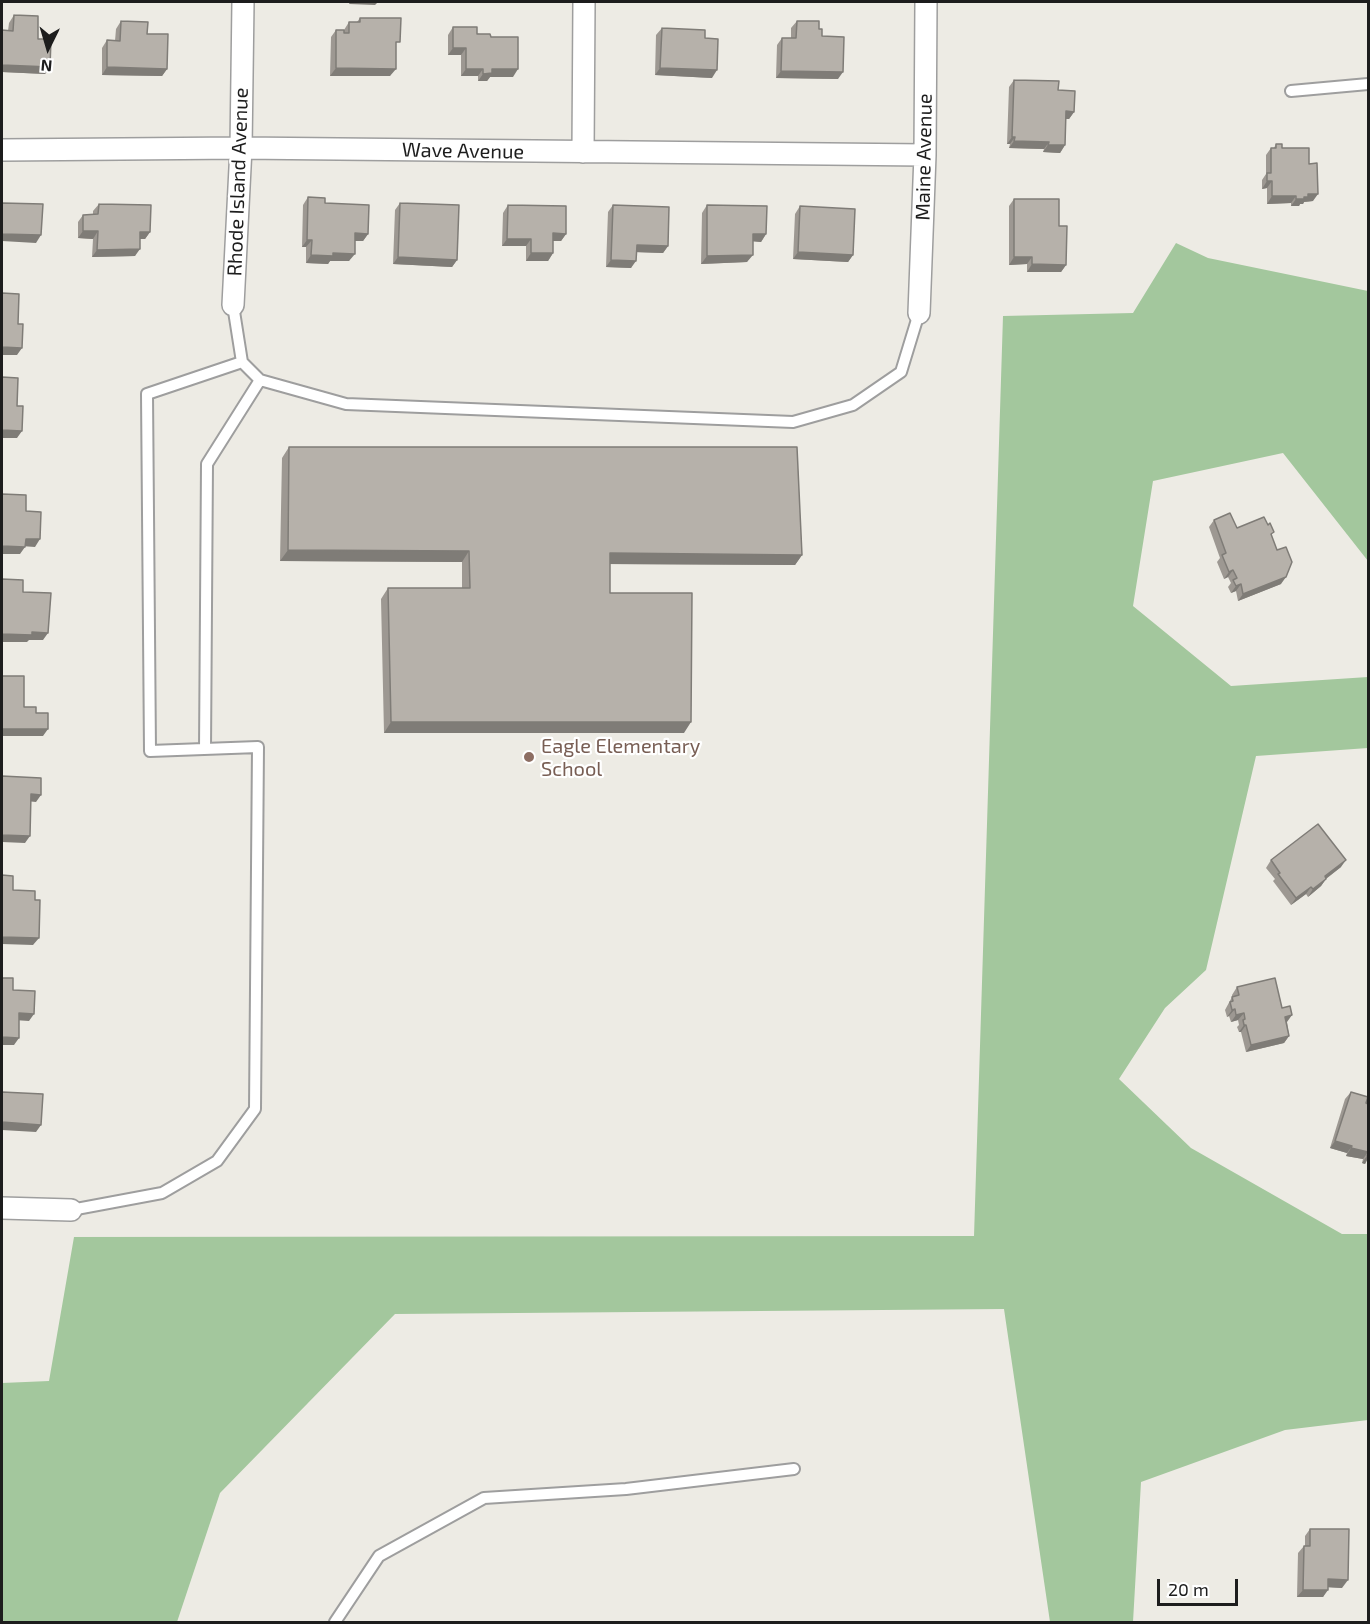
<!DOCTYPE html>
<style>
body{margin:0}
#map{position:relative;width:1370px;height:1624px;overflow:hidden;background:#edebe4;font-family:"Exo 2",sans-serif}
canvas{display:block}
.frame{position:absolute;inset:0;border:3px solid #1d1d1d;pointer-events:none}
.north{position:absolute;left:18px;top:18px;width:60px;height:60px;-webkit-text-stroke:4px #fff;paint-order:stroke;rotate:185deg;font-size:16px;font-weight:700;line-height:24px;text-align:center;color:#1d1d1d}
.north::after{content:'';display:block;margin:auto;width:21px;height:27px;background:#1d1d1d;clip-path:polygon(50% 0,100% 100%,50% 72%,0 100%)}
.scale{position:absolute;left:1157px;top:1579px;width:81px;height:27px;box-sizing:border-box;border:3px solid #1d1d1d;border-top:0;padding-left:8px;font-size:18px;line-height:21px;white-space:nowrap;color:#1d1d1d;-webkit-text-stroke:4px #fff;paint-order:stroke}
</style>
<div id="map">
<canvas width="1370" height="1624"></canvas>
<div class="frame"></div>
<div class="north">N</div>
<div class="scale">20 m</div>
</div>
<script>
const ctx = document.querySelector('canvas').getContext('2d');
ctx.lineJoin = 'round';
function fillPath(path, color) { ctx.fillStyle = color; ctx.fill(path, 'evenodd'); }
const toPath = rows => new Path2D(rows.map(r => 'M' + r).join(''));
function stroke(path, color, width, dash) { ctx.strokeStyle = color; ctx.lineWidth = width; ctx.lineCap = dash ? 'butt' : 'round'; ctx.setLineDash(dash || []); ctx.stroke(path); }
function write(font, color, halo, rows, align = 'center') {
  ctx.font = font + ' "Exo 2",sans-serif'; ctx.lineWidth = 4.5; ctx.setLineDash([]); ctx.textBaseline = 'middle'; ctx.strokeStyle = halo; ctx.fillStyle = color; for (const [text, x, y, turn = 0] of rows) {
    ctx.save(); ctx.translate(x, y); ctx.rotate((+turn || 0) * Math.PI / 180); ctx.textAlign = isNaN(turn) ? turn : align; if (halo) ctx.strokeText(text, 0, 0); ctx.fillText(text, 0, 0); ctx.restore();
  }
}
fillPath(toPath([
 [1176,243,1208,258,1368,291,1368,561,1283,453,1153,481,1133,606,1231,686,1368,677,1368,748,1256,756,1206,970,1165,1008,1119,1079,1191,1148,1342,1234,1368,1234,1368,1420,1285,1430,1141,1482,1133,1622,1050,1622,1004,1309,395,1314,220,1493,177,1622,2,1622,2,1383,49,1381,74,1237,974,1236,1003,316,1133,313]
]), '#a3c79d');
const lane = toPath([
 [1291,91,1368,84],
 [233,305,242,362],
 [205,749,207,464,260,380],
 [71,1210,162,1193,217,1161,255,1109,258,747,150,751,147,394,242,362,260,380,346,404,793,422,853,405,901,372,919,313],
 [335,1622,379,1556,484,1498,626,1489,794,1469]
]);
const street = toPath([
 [2,150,241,148,925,155],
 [583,152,584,2],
 [233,305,241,148,243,2],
 [919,313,925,155,926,2],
 [2,1208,71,1210]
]);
stroke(lane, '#9e9e9e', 14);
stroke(street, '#9e9e9e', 24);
stroke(lane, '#fff', 10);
stroke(street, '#fff', 21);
fillPath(toPath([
 [14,15,38,39,50,67,45,74,2,72,2,30,8,31,9,23],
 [360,18,396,49,390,76,330,76,331,37,336,30,344,30,349,22,357,22],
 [121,21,147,34,167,69,162,76,102,75,102,48,107,40,115,41,116,29],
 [797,21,819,29,838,79,776,78,777,45,782,38,791,38,791,28],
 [453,27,491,37,513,77,490,77,487,81,478,81,478,76,461,76,461,55,448,55,448,35],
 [662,28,705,38,712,78,655,75,656,35],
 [1014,80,1058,90,1074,112,1069,119,1066,119,1065,145,1060,153,1043,152,1044,149,1009,148,1010,144,1007,144,1009,87],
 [1276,144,1309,164,1313,201,1304,202,1303,204,1300,204,1299,206,1291,206,1291,203,1267,204,1267,188,1262,189,1262,180,1266,174,1266,155,1271,148,1274,148],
 [308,197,325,203,368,234,363,241,355,241,349,261,330,261,328,264,306,263,306,247,302,247,303,205],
 [1014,199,1059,226,1066,265,1061,272,1027,272,1027,264,1009,265,1009,206],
 [400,203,457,260,452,267,393,264,395,210],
 [99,204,150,232,145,239,140,239,135,256,92,257,93,239,78,238,78,222,83,215,93,215,93,211],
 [508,205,566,234,561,241,553,241,553,253,548,261,526,261,526,246,502,246,503,213],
 [613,205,668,246,663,253,637,252,631,268,606,267,608,212],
 [707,205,766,234,761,242,753,241,747,262,701,264,702,213],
 [800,206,853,255,848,262,793,259,795,214],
 [289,447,802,555,795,565,610,564,610,593,684,733,384,733,381,599,388,588,462,588,462,562,280,561,282,458],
 [1214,520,1237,528,1271,536,1281,584,1238,601,1236,591,1231,593,1228,587,1231,583,1228,577,1224,579,1217,562,1220,558,1209,527],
 [1271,860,1341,867,1326,879,1321,886,1308,897,1306,894,1291,905,1273,881,1275,879,1266,868],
 [1237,987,1282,1008,1287,1022,1289,1036,1284,1043,1246,1052,1241,1032,1239,1032,1237,1027,1239,1025,1238,1020,1231,1022,1229,1016,1227,1017,1225,1010,1232,997,1232,995],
 [1351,1092,1366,1103,1367,1160,1365,1164,1362,1163,1363,1159,1346,1156,1347,1153,1330,1148,1345,1099],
 [1310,1529,1342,1588,1328,1587,1323,1597,1297,1597,1298,1553,1304,1546,1305,1546,1305,1536]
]), '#9d9892');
fillPath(toPath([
 [350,2,378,2,375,5,349,4],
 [453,48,466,48,461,55,448,55],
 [2,65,50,67,45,74,2,72],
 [107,67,167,69,162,76,102,75],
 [336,68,396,69,390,76,330,76],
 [660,68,717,70,712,78,655,75],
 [466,69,483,69,478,76,461,76],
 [492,69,518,69,513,77,490,77,487,81,478,81,483,74],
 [781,71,843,72,838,79,776,78],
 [1066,111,1074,112,1069,119,1061,119],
 [1012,137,1015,137,1010,144,1007,144],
 [1014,141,1049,142,1044,149,1009,148],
 [1048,145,1065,145,1060,153,1043,152],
 [1267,181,1272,181,1267,188,1262,189],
 [1308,194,1318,194,1313,201,1304,202,1303,204,1300,204,1299,206,1291,206,1296,199],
 [1272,196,1296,196,1291,203,1267,204],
 [83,231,98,231,93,239,78,238],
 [140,232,150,232,145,239,135,239],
 [355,233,368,234,363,241,350,241],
 [553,233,566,234,561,241,548,241],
 [2,234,41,235,36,243,2,241],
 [753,234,766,234,761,242,748,241],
 [507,239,531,239,526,246,502,246],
 [307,240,312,240,306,247,302,247],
 [637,245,668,246,663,253,632,252],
 [140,249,135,256,92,257,97,250],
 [798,252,853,255,848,262,793,259],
 [333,253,355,254,349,261,330,261,328,264,306,263,311,255],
 [531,253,553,253,548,261,526,261],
 [753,255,747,262,701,264,707,256],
 [398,257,457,260,452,267,393,264],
 [1014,257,1032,257,1027,264,1009,265],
 [611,260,636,261,631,268,606,267],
 [1032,264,1066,265,1061,272,1027,272],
 [2,347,22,348,17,355,2,355],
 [2,430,22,431,17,438,2,438],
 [26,539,40,539,35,547,21,546],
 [2,546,25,547,20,554,2,554],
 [288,550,469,551,462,562,280,561],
 [610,553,802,555,795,565,602,564],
 [1233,570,1228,577,1224,579,1229,572],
 [1286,577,1281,584,1238,601,1243,594],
 [1241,584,1236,591,1231,593,1236,586],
 [32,632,48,633,43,640,29,640,27,642,2,642,2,634],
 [391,722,691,722,684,733,384,733],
 [2,729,48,729,43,736,2,736],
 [31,794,41,795,36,802,26,801],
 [2,835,30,836,25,843,2,842],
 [1346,860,1341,867,1319,884,1325,876],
 [1326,879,1321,886,1308,897,1313,889],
 [1311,887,1306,894,1291,905,1296,898],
 [2,937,39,938,33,945,2,944],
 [1235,1009,1229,1016,1227,1017,1232,1010],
 [19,1013,34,1014,29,1021,14,1020],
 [1244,1013,1238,1020,1231,1022,1236,1015],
 [1292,1015,1287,1022,1280,1024,1285,1017],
 [1244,1025,1246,1025,1241,1032,1239,1032],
 [1289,1036,1284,1043,1246,1052,1251,1045],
 [2,1037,19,1038,14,1045,2,1045],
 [2,1122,41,1125,36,1132,2,1130],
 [1335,1141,1352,1146,1347,1153,1330,1148],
 [1351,1148,1368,1152,1363,1159,1346,1156],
 [1367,1156,1368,1156,1368,1161,1367,1160,1365,1164,1362,1163],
 [1328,1579,1348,1580,1342,1588,1323,1587],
 [1303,1590,1328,1590,1323,1597,1297,1597]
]), '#7f7c77');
const building = toPath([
 [14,15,38,16,38,39,51,39,50,67,2,65,2,30,13,31,14,15],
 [360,18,401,18,400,42,396,42,396,69,336,68,336,30,344,30,344,33,349,33,349,22,360,22,360,18],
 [121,21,148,22,147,34,168,34,167,69,107,67,107,40,120,41,121,21],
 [797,21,819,21,819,29,822,29,822,36,844,37,843,72,781,71,782,38,796,38,797,21],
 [453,27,477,27,477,34,490,34,491,37,518,37,518,69,492,69,492,73,483,74,483,69,466,69,466,48,453,48,453,27],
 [662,28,705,30,705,38,718,39,717,70,660,68,662,28],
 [1014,80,1059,81,1058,90,1075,91,1074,112,1066,111,1065,145,1048,145,1049,142,1014,141,1015,137,1012,137,1014,80],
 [1276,144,1282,144,1282,148,1309,148,1309,164,1317,163,1318,194,1308,194,1308,197,1304,197,1304,199,1296,199,1296,196,1272,196,1272,181,1267,181,1267,173,1271,173,1271,148,1276,148,1276,144],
 [308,197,325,198,325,203,369,205,368,234,355,233,355,254,333,253,333,256,311,255,312,240,307,240,308,197],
 [1014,199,1059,199,1059,226,1067,226,1066,265,1032,264,1032,257,1014,257,1014,199],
 [2,203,43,204,41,235,2,234,2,203],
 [400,203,459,205,457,260,398,257,400,203],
 [99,204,151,205,150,232,140,232,140,249,97,250,98,231,83,231,83,215,98,214,99,204],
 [508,205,566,206,566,234,553,233,553,253,531,253,531,239,507,239,508,205],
 [613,205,669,207,668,246,637,245,636,261,611,260,613,205],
 [707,205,767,206,766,234,753,234,753,255,707,256,707,205],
 [800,206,855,209,853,255,798,252,800,206],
 [2,293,19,294,18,324,23,324,22,348,2,347,2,293],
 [2,377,18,378,17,406,23,406,22,431,2,430,2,377],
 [289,447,797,447,802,555,610,553,610,593,692,593,691,722,391,722,388,588,470,588,469,551,288,550,289,447],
 [2,494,26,495,26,511,41,512,40,539,26,539,25,547,2,546,2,494],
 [1230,513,1237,528,1264,517,1268,525,1270,523,1274,532,1271,534,1277,550,1286,547,1292,562,1286,577,1243,594,1241,584,1236,586,1233,580,1237,578,1233,570,1229,572,1222,555,1226,553,1214,520,1230,513],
 [2,579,23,580,23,592,51,593,48,633,32,632,32,635,2,634,2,579],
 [2,676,24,676,24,707,36,707,36,713,48,713,48,729,2,729,2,676],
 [2,776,41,778,41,795,31,794,30,836,2,835,2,776],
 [1318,824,1346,860,1325,876,1326,879,1313,889,1311,887,1296,898,1278,874,1280,873,1271,860,1318,824],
 [2,875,13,876,13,890,35,891,35,900,40,900,39,938,2,937,2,875],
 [2,978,13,978,13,990,35,991,34,1014,19,1013,19,1038,2,1037,2,978],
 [1275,978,1282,1008,1290,1006,1292,1015,1285,1017,1289,1036,1251,1045,1246,1025,1244,1025,1243,1020,1245,1019,1244,1013,1236,1015,1235,1009,1232,1010,1230,1002,1233,1001,1232,997,1239,995,1237,987,1275,978],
 [2,1092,43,1094,41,1125,2,1122,2,1092],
 [1351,1092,1368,1097,1366,1103,1368,1104,1368,1156,1367,1156,1368,1152,1351,1148,1352,1146,1335,1141,1351,1092],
 [1310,1529,1349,1529,1348,1580,1328,1579,1328,1590,1303,1590,1304,1546,1310,1546,1310,1529]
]);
fillPath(building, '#b6b1aa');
stroke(building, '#7f7c77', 1.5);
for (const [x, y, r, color] of [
 [529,757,6,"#8d6e63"]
]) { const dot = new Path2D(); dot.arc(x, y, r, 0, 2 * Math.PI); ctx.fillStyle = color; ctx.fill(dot); stroke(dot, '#fff', 2); }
write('20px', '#1d1d1d', '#fff', [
 ["Wave Avenue",463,151,1],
 ["Maine Avenue",924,157,-89],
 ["Rhode Island Avenue",238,182,-88]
]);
write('20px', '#785e54', '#fff', [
 ["Eagle Elementary",541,746],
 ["School",541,769]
], 'left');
</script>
